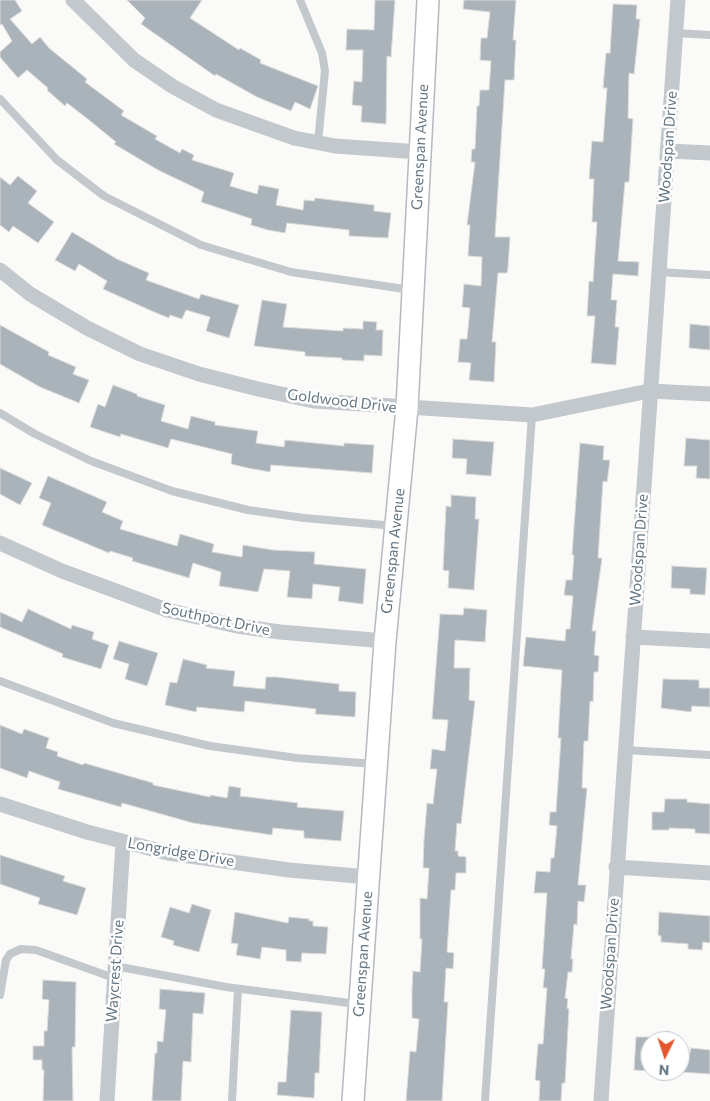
<!DOCTYPE html>
<style>
body{margin:0}
#map{position:relative;width:710px;height:1101px;overflow:hidden;background:#fafaf8;font-family:Commissioner,sans-serif}
canvas{display:block}
.north{position:absolute;left:640px;top:1031px;width:50px;height:50px;box-sizing:border-box;background:#fff;border:1px solid #c1c8cd;border-radius:50%;rotate:184deg;font-size:14px;font-weight:700;line-height:20px;text-align:center;color:#657683}
.north::after{content:'';display:block;margin:auto;width:18px;height:22px;background:#e4572e;clip-path:polygon(50% 0,100% 100%,50% 72%,0 100%)}
</style>
<div id="map">
<canvas width="710" height="1101"></canvas>
<div class="north">N</div>
</div>
<script>
const ctx = document.querySelector('canvas').getContext('2d');
ctx.lineJoin = 'round';
function fillPath(path, color) { ctx.fillStyle = color; ctx.fill(path, 'evenodd'); }
const toPath = rows => new Path2D(rows.map(r => 'M' + r).join(''));
function stroke(path, color, width, dash) { ctx.strokeStyle = color; ctx.lineWidth = width; ctx.lineCap = dash ? 'butt' : 'round'; ctx.setLineDash(dash || []); ctx.stroke(path); }
function write(font, color, halo, rows, align = 'center') {
  ctx.font = font + ' Commissioner,sans-serif'; ctx.lineWidth = 5; ctx.setLineDash([]); ctx.textBaseline = 'middle'; ctx.strokeStyle = halo; ctx.fillStyle = color; for (const [text, x, y, turn = 0] of rows) {
    ctx.save(); ctx.translate(x, y); ctx.rotate((+turn || 0) * Math.PI / 180); ctx.textAlign = isNaN(turn) ? turn : align; if (halo) ctx.strokeText(text, 0, 0); ctx.fillText(text, 0, 0); ctx.restore();
  }
}
const building = toPath([
 [0,0,15,0,22,11,10,19,32,44,40,37,49,48,87,79,85,82,124,111,121,115,157,136,155,139,180,153,182,149,194,155,192,160,234,173,230,186,257,194,259,185,279,189,276,205,303,210,304,200,314,201,315,198,374,205,374,211,391,213,388,238,349,236,349,230,287,223,285,233,268,230,251,225,252,219,201,202,204,192,158,170,114,144,116,142,89,120,67,103,65,106,57,99,47,90,48,88,27,70,18,78,0,57,0,52,12,41,2,24,0,25,0,0],
 [127,0,202,0,190,18,239,50,240,48,261,60,260,63,318,86,310,109,295,102,291,111,257,97,216,74,215,76,141,24,145,18,127,0],
 [375,0,395,0,391,57,387,56,386,124,361,122,362,106,352,105,354,81,362,82,363,50,346,50,347,29,374,30,375,0],
 [464,0,516,0,513,40,516,40,514,80,505,80,495,237,510,237,508,268,507,273,498,273,492,342,496,342,494,382,469,380,471,363,458,362,460,339,467,339,470,308,462,307,464,284,481,286,482,257,468,256,470,225,467,225,475,162,471,162,472,149,475,149,477,106,479,106,480,90,489,90,491,61,480,60,481,38,487,38,490,12,463,9,464,0],
 [613,4,637,5,636,19,640,19,634,74,629,73,628,118,633,119,629,182,625,182,618,261,639,262,638,276,613,274,611,300,617,300,615,327,619,327,616,365,591,363,595,316,587,316,589,281,593,282,597,222,592,222,594,179,589,179,592,141,603,142,607,88,603,88,606,53,610,53,613,4],
 [18,176,37,191,28,203,54,222,38,243,13,226,9,232,0,225,0,177,10,185,18,176],
 [72,232,117,259,149,273,146,280,199,299,201,294,239,305,229,338,206,331,210,317,186,310,182,319,170,315,169,318,154,312,103,289,107,281,79,264,75,271,55,260,72,232],
 [262,300,287,304,283,327,343,331,343,328,363,329,363,321,377,322,376,330,383,330,382,356,364,355,364,361,342,360,342,358,305,356,305,352,254,346,262,300],
 [690,324,710,326,710,350,689,348,690,324],
 [0,325,49,352,48,355,76,367,73,374,89,380,79,403,40,387,0,364,0,325],
 [113,385,137,394,137,396,165,405,161,421,188,429,191,416,215,422,215,425,258,431,256,443,284,447,285,440,344,446,344,443,374,445,372,473,271,465,270,472,248,468,231,464,232,454,171,439,168,448,121,434,120,437,90,427,98,404,105,407,113,385],
 [686,438,710,440,710,479,696,478,697,466,684,466,686,438],
 [453,439,494,442,491,476,466,474,467,459,452,458,453,439],
 [580,443,604,446,603,460,610,460,607,482,603,481,598,558,602,558,592,631,596,631,594,655,599,656,598,672,594,672,593,702,590,701,588,741,584,741,582,788,587,788,578,885,586,885,584,902,578,901,577,925,574,924,571,959,573,959,572,972,568,972,565,998,568,999,567,1008,569,1009,565,1083,562,1083,561,1101,539,1101,540,1081,535,1080,538,1044,543,1044,547,988,543,988,545,969,542,969,547,893,534,893,536,871,550,872,551,858,554,858,557,826,549,825,550,812,556,812,561,738,558,738,562,670,523,666,526,637,565,641,566,629,570,629,573,596,564,595,566,580,572,580,574,555,572,555,580,443],
 [0,468,32,483,20,505,0,494,0,468],
 [48,476,107,502,102,512,123,521,120,529,177,546,180,534,214,544,212,552,242,557,243,545,273,550,315,552,314,564,366,569,363,604,338,601,340,587,313,584,312,599,287,597,290,571,264,569,258,592,219,586,221,572,193,563,189,578,132,561,133,558,110,551,109,553,42,525,51,503,39,498,48,476],
 [451,495,476,497,475,519,479,519,474,590,448,588,449,571,443,570,446,506,451,507,451,495],
 [672,566,707,568,705,595,690,594,690,589,671,588,672,566],
 [464,608,487,610,485,642,455,640,454,668,470,668,469,700,475,701,461,824,457,823,455,851,458,851,458,856,466,857,466,873,456,873,455,890,451,890,447,952,454,953,453,969,446,968,444,1002,448,1002,442,1101,406,1101,410,1051,416,1052,419,1019,412,1018,412,989,413,971,420,972,422,939,420,939,420,898,427,899,429,868,423,868,424,840,427,803,433,804,437,769,430,769,432,749,445,751,448,720,432,719,440,614,463,615,464,608],
 [28,609,71,629,72,625,94,632,92,639,109,645,101,669,62,657,63,654,0,627,0,612,22,622,28,609],
 [119,641,158,653,147,686,125,679,129,664,113,659,119,641],
 [183,659,207,665,206,668,235,671,233,686,265,689,266,677,276,677,339,684,339,691,356,692,355,717,315,714,316,709,245,701,244,712,197,707,196,712,165,705,170,682,177,683,183,659],
 [663,679,699,680,699,688,710,688,710,707,692,706,691,712,661,708,663,679],
 [0,725,22,734,24,729,49,738,46,748,58,752,57,756,83,765,84,763,153,783,153,785,210,797,210,795,227,798,229,786,241,788,240,796,298,803,297,807,344,811,341,841,304,838,304,831,273,828,272,835,193,823,122,803,121,807,58,789,60,782,29,771,27,778,0,768,0,725],
 [665,799,687,799,687,802,710,804,710,834,695,833,695,829,669,828,669,830,652,830,652,812,664,812,665,799],
 [0,855,65,876,63,881,86,888,77,915,38,904,40,898,0,884,0,855],
 [192,904,211,910,199,952,173,945,174,941,161,937,170,907,189,913,192,904],
 [235,912,288,923,289,917,309,919,309,921,313,921,313,926,328,927,326,954,302,953,301,962,286,961,286,950,262,947,260,959,236,955,238,944,231,943,235,912],
 [659,912,710,916,710,943,703,942,702,950,688,949,688,944,661,942,661,936,658,935,659,912],
 [43,980,76,982,75,1047,72,1047,73,1101,43,1101,44,1070,42,1070,42,1060,33,1060,33,1046,44,1046,44,1031,47,1031,49,1000,42,999,43,980],
 [160,989,205,993,203,1014,193,1013,191,1062,183,1061,181,1101,152,1101,155,1053,157,1053,157,1041,163,1042,166,1010,159,1009,160,989],
 [291,1010,322,1012,319,1073,315,1073,314,1098,277,1095,278,1082,286,1082,291,1010],
 [636,1037,650,1037,650,1071,634,1070,636,1037],
 [691,1048,710,1050,710,1074,680,1072,682,1053,690,1053,691,1048]
]);
fillPath(building, '#aab3b9');
stroke(building, '#dcdcda', 1);
const secondary = toPath([
 [353,1101,385,641,407,408,428,0]
]);
stroke(secondary, '#b3babf', 24);
stroke(toPath([
 [300,0,322,53,325,71,318,142],
 [676,33,710,35],
 [0,99,57,160,104,196,201,245,291,272,411,290],
 [658,272,710,275],
 [0,413,35,434,91,461,172,491,248,510,304,518,395,526],
 [0,681,113,723,210,746,297,758,374,764],
 [625,750,710,755],
 [115,966,226,987,357,1004],
 [0,995,6,960,10,954,21,949,36,950,114,978],
 [232,1101,238,989],
 [485,1101,532,415]
]), '#c3c8cc', 8);
stroke(toPath([
 [73,0,134,60,172,86,216,110,294,138,335,146,420,152],
 [668,151,710,153],
 [0,270,30,294,87,328,140,354,199,374,258,389,314,401,532,415,649,391,710,394],
 [0,543,62,571,167,610,237,626,280,632,385,641],
 [633,637,710,641],
 [0,804,87,832,168,853,289,870,368,877],
 [616,867,710,873],
 [107,1101,123,842],
 [601,1101,678,0]
]), '#c3c8cc', 15);
stroke(secondary, '#fff', 21);
write('15px', '#657683', '#fff', [
 ["Greenspan Avenue",420,147,-87],
 ["Woodspan Drive",668,147,-86],
 ["Goldwood Drive",342,401,7],
 ["Woodspan Drive",639,550,-86],
 ["Greenspan Avenue",393,551,-84],
 ["Southport Drive",216,619,12],
 ["Longridge Drive",181,852,10],
 ["Greenspan Avenue",363,954,-86],
 ["Woodspan Drive",610,954,-86],
 ["Waycrest Drive",115,971,-86]
]);
</script>
